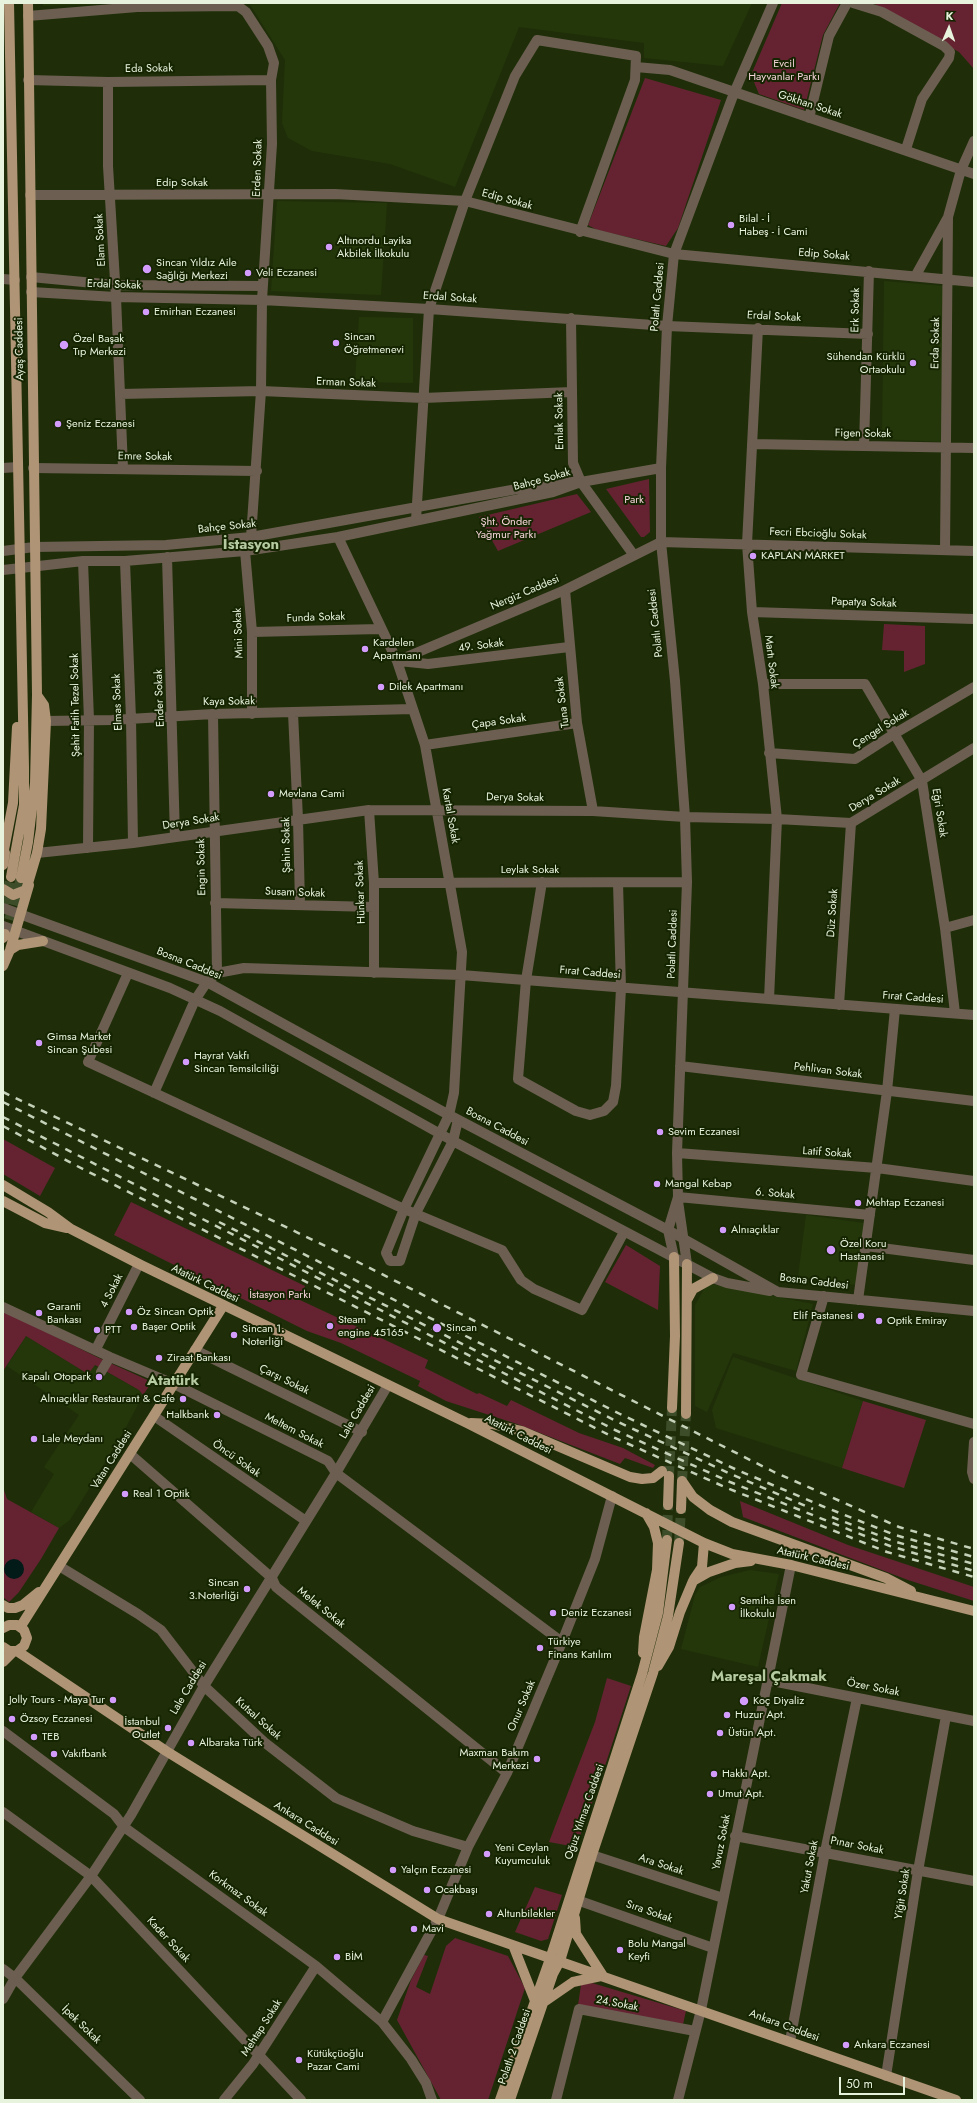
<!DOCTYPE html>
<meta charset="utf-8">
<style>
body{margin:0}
#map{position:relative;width:977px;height:2103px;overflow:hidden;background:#1f2e09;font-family:Jost,sans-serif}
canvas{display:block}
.frame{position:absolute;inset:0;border:4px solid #e8f3dd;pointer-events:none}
.north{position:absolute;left:929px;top:8px;width:40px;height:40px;-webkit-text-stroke:3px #152401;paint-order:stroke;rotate:2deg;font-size:11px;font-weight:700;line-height:16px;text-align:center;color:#e8f3dd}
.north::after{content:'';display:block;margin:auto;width:14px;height:18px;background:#e8f3dd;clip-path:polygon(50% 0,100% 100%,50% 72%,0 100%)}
.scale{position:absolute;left:839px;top:2077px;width:66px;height:18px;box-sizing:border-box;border:2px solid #e8f3dd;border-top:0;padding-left:5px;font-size:12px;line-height:14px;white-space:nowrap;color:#e8f3dd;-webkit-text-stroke:3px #152401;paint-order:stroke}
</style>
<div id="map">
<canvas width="977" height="2103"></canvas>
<div class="frame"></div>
<div class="north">K</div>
<div class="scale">50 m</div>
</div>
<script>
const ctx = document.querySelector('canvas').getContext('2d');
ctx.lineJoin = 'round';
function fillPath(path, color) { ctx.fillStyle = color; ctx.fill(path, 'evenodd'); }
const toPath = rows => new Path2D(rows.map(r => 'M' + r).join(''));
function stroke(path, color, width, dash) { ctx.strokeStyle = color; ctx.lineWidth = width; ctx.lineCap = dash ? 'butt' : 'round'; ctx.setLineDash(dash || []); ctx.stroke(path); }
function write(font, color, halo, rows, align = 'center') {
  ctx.font = font + ' Jost,sans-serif'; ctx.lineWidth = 4; ctx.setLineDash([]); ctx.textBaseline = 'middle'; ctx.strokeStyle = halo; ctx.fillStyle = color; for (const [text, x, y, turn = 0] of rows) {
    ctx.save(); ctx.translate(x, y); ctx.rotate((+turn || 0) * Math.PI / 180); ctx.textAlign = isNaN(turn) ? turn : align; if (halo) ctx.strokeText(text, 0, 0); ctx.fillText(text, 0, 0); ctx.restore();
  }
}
fillPath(toPath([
 [43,3,139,3,43,6],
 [249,3,752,3,723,66,644,58,644,43,519,27,455,187,390,164,312,151,288,138,282,123,285,60],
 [277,201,387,203,381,295,271,291],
 [884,281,944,286,944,442,882,439],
 [359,317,413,318,413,383,355,382],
 [806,1215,864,1223,856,1285,798,1277],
 [712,1284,813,1304,796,1371,733,1353,707,1412,695,1406,695,1305,704,1289],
 [26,1336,88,1374,94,1365,139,1390,143,1395,124,1431,70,1520,59,1528,31,1512,54,1474,44,1467,79,1415,7,1366],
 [733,1357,863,1401,842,1468,716,1428,712,1410],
 [750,1570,779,1574,758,1667,681,1649,695,1595,700,1587,721,1577]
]), '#24370a');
fillPath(toPath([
 [782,3,840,3,823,35,804,110,759,94,751,75],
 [873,3,974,3,974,69,959,52],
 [645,78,721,100,678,228,666,246,597,230,588,225],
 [649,479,650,532,644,537,641,537,606,489],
 [577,494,591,512,498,551,479,517],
 [884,624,925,626,925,664,904,672,904,651,882,650],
 [3,1139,55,1168,40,1196,3,1174],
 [131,1202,305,1286,300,1300,428,1360,425,1368,477,1394,479,1393,507,1406,511,1400,579,1433,623,1448,655,1465,653,1468,625,1458,620,1464,517,1424,446,1401,418,1386,420,1381,341,1343,307,1331,114,1235],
 [626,1245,660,1266,658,1310,605,1282],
 [3,1311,99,1358,152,1382,143,1395,139,1390,95,1365,88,1374,26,1336,3,1371],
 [863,1401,926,1420,904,1488,842,1468],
 [3,1487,7,1499,59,1528,41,1559,19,1592,9,1602,4,1598,3,1593],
 [740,1501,848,1545,974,1587,974,1601,908,1580,743,1517],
 [607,1678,631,1686,602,1775,576,1847,549,1842,595,1722],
 [535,1887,562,1895,548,1939,541,1941,515,1932],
 [455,1938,508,1956,525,1988,488,2100,441,2100,397,2020,411,1980,424,1955,428,1956,416,1987,430,1994,446,1946],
 [592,1983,686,2011,683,2024,578,2005,581,1985]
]), '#652332');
fillPath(toPath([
 '4 1569a10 10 0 1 1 20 0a10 10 0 1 1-20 0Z'
]), '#021a18');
stroke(toPath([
 [3,906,11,877],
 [5,934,21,878],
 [669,1476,672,1408],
 [682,1481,686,1414],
 [667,1540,668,1505],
 [679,1543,681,1509]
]), '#3d4c29', 10, [10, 5]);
stroke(toPath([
 [853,3,882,12,944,46,950,52,949,58,922,99,906,149],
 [28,16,137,7,238,6,246,12,268,46,274,63,271,80,272,144,262,300,261,391,251,537,245,551,252,632,252,714],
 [636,67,670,70,974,174],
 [28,80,108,82,271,80],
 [108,82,108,166,116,297,123,468],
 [809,118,829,36,847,3],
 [30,195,335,194,465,201,674,254,974,282],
 [916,275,947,219],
 [31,277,115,285,263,286],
 [3,279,15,280],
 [31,292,116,297,262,300,429,309,667,326,868,334],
 [571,318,573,463,581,482,633,554],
 [758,328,747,544,752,612,763,684,777,819,769,999],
 [120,394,261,391,423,398,572,392],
 [752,444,974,448],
 [864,446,869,271],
 [3,468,18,467],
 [33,468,257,471],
 [416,520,429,309,465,201,515,76,537,40,636,56,635,80,580,232],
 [338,537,397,661,425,745,462,952,454,1093,449,1115,404,1209,386,1253,390,1261,400,1261,416,1213,453,1141,458,1120],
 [945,550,948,217,961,170,974,141],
 [3,551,34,547,166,545,251,537,556,482,573,482],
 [167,557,175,837],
 [83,561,89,720,88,848],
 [125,561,131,719,133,843],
 [3,570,83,561,125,561,245,551,338,537,553,492,581,482,661,468],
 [565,590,577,723,593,811],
 [752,612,974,619],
 [252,632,380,629],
 [397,661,565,590,661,542,974,551],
 [399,661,428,664,569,647],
 [763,684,865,684,922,781,945,928,955,1013],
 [293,713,298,819,300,905],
 [213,714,217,973],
 [46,721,112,720,213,714,413,709],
 [425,745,577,723],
 [769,753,855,759,894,734,974,687],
 [369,810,374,883,374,973],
 [37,853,133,843,369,810,593,811,685,817,777,819,851,823,974,748],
 [542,882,526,980,518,1079,576,1111,590,1115,604,1111,613,1102,616,1086,621,988,618,883],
 [374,883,687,882],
 [215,903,374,907],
 [3,908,207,982,449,1115,668,1230,778,1292,974,1311],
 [3,926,170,988,220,1011,453,1141,713,1278,727,1283,770,1291],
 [945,928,974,920],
 [128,973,88,1062,404,1209,502,1250,521,1280,534,1289,582,1310,624,1232],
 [839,1005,851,823],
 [680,1066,974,1101],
 [154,1093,195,1000,207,982,217,973,244,968,461,975,974,1015],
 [677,1153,877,1168,974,1181],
 [678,1197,870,1215],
 [678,1201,687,1264],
 [866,1246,974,1260],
 [674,1257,668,1230,678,1197,677,1153,687,882,685,817,675,681,661,542,661,468,667,326,674,254,734,93,773,3],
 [824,1296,801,1375,974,1424],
 [858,1300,887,1091,895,1009],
 [3,1307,110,1357,174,1384,328,1461,336,1473,562,1642],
 [96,1349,139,1264],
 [195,1350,362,1432],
 [101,1372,110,1357],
 [154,1416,306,1521],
 [974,1442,972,1472,974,1479],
 [130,1454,272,1578,276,1587,507,1773],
 [59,1566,138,1614,161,1630,204,1686,264,1742,336,1798,413,1831,468,1847],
 [767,1680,974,1721],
 [3,1731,114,1814,124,1827,316,1966,382,2022,411,2059,426,2083,432,2100],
 [3,1812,91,1876,301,2100],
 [735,1836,974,1881],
 [592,1855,723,1898],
 [577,1900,713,1948],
 [3,1969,15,1978,140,2100],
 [3,1999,15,1978,91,1876,131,1815,204,1686,336,1473,388,1385],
 [382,2022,438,1919,468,1847,507,1773,562,1642,595,1559,612,1496],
 [790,2041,825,1852,857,1698],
 [886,2076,918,1871,946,1716],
 [224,2100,253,2064,316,1966],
 [556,2100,579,2009,695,2031],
 [678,2100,701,2010,791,1565]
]), '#6c5f51', 10);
stroke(toPath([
 [9,3,24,767,24,805,11,877],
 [3,855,13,803,17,727],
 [3,865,5,853],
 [21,878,28,842,35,783,37,695,28,3],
 [3,889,13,895,26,890,37,853,41,829,46,721,44,705,37,695],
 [3,938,5,934],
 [10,950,18,945,43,941],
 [3,966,10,950,29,885],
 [3,1185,48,1212,71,1229,139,1264,467,1423,704,1543,732,1554,791,1565,974,1611],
 [3,1201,45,1223,67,1228],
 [687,1300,693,1289,713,1278],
 [672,1408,675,1336,674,1257],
 [686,1414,687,1264],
 [471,1423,492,1424,522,1431,630,1477,642,1479,653,1478,662,1471],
 [682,1481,693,1497,710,1510,732,1522,886,1578,911,1591],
 [668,1505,669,1476],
 [681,1509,682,1481],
 [694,1579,702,1567,704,1543],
 [3,1605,8,1608,15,1608,23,1605,39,1592],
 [21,1626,223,1306],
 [3,1628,9,1625,17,1625,24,1630,27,1638,24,1646,17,1651,9,1651,3,1647],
 [17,1651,166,1751,438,1919,956,2100],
 [643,1653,644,1637,657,1570,658,1543,654,1527,646,1513],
 [3,1662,13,1652],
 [658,1666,669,1647,680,1612,693,1581,709,1572,735,1563,751,1561],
 [575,1918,576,1934,603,1976],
 [513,1945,535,2001],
 [544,2002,573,1982,601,1976],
 [500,2100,550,1959,642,1674,658,1613,667,1540],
 [510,2100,553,1974,560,1961,592,1855,653,1673,668,1616,679,1543]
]), '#af9476', 10);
stroke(toPath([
 [3,1092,336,1251,774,1472,899,1527,974,1549],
 [3,1102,620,1414,735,1469,822,1506,895,1535,974,1557],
 [3,1117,615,1430,730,1482,890,1546,974,1571],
 [3,1126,77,1166,613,1437,727,1488,887,1552,974,1577],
 [219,1222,618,1422,733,1475,813,1509],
 [832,1517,893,1541,974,1564]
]), '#c5d1b9', 2.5, [7, 7]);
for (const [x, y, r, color] of [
 [731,225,4,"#d39cfc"],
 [329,247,4,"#d39cfc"],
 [147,269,5,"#d39cfc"],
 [248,273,4,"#d39cfc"],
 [146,312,4,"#d39cfc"],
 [336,343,4,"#d39cfc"],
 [64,345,5,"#d39cfc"],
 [913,363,4,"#d39cfc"],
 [58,424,4,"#d39cfc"],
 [753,556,4,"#d39cfc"],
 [365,649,4,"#d39cfc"],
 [381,687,4,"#d39cfc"],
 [271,794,4,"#d39cfc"],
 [39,1043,4,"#d39cfc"],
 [186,1062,4,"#d39cfc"],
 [660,1132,4,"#d39cfc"],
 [657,1184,4,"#d39cfc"],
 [858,1203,4,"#d39cfc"],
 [723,1230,4,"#d39cfc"],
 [831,1250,5,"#d39cfc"],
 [129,1312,4,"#d39cfc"],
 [39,1313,4,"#d39cfc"],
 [861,1316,4,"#d39cfc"],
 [879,1321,4,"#d39cfc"],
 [330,1326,4,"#d39cfc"],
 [134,1327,4,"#d39cfc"],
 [437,1328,5,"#d39cfc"],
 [97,1330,4,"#d39cfc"],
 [234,1335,4,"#d39cfc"],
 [159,1358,4,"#d39cfc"],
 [99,1377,4,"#d39cfc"],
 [183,1399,4,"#d39cfc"],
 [217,1415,4,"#d39cfc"],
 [34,1439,4,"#d39cfc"],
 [125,1494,4,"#d39cfc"],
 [247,1589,4,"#d39cfc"],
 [732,1607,4,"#d39cfc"],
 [553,1613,4,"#d39cfc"],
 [540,1648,4,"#d39cfc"],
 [113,1700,4,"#d39cfc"],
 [744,1701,5,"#d39cfc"],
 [727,1715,4,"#d39cfc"],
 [12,1719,4,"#d39cfc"],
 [168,1728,4,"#d39cfc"],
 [720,1733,4,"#d39cfc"],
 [34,1737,4,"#d39cfc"],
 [191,1743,4,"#d39cfc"],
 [54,1754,4,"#d39cfc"],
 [537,1759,4,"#d39cfc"],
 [714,1774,4,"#d39cfc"],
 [710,1794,4,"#d39cfc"],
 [487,1854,4,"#d39cfc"],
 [393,1870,4,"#d39cfc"],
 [427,1890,4,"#d39cfc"],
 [489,1914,4,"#d39cfc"],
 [414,1929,4,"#d39cfc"],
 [620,1950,4,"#d39cfc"],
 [337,1957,4,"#d39cfc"],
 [846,2045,4,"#d39cfc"],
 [299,2060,4,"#d39cfc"]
]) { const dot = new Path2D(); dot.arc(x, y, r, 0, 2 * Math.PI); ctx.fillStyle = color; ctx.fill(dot); stroke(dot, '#152401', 1.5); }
write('11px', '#f5d4d8', '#152401', [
 ["Evcil",784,64],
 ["Hayvanlar Parkı",784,77],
 ["Park",634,500],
 ["Şht. Önder",506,522],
 ["Yağmur Parkı",506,535],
 ["İstasyon Parkı",280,1295]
]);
write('11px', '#e8f3dd', '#152401', [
 ["Eda Sokak",149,69,-1],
 ["Gökhan Sokak",810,105,18],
 ["Erden Sokak",258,168,-88],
 ["Edip Sokak",182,183],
 ["Edip Sokak",507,200,15],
 ["Elam Sokak",101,240,-93],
 ["Edip Sokak",824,255,5],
 ["Erdal Sokak",114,285,2],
 ["Polatlı Caddesi",658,297,-85],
 ["Erdal Sokak",450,298,4],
 ["Erk Sokak",856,310,-89],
 ["Erdal Sokak",774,317,3],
 ["Erda Sokak",936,343,-89],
 ["Ayaş Caddesi",20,349,-91],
 ["Erman Sokak",346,383,2],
 ["Emlak Sokak",560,421,-91],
 ["Figen Sokak",863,434,1],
 ["Emre Sokak",145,457,1],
 ["Bahçe Sokak",542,480,-15],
 ["Bahçe Sokak",227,527,-6],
 ["Fecri Ebcioğlu Sokak",818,534,2],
 ["Nergiz Caddesi",525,593,-23],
 ["Papatya Sokak",864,603,2],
 ["Funda Sokak",316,618,-2],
 ["Polatlı Caddesi",656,623,-96],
 ["Mini Sokak",239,633,-92],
 ["49. Sokak",481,646,-7],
 ["Martı Sokak",771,662,83],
 ["Ender Sokak",160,698,-92],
 ["Elmas Sokak",118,702,-92],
 ["Kaya Sokak",229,702,-1],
 ["Tuna Sokak",563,702,-97],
 ["Şehit Fatih Tezel Sokak",76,705,-91],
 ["Çapa Sokak",499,722,-8],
 ["Çengel Sokak",881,729,-32],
 ["Derya Sokak",875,795,-31],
 ["Derya Sokak",515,798,1],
 ["Eğri Sokak",939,813,81],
 ["Kartal Sokak",450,816,80],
 ["Derya Sokak",191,822,-9],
 ["Şahin Sokak",287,845,-91],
 ["Engin Sokak",202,867,-91],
 ["Leylak Sokak",530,870],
 ["Hünkar Sokak",361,892,-92],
 ["Susam Sokak",295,893,2],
 ["Düz Sokak",833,913,-86],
 ["Polatlı Caddesi",673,944,-88],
 ["Bosna Caddesi",189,964,22],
 ["Fırat Caddesi",590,973,5],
 ["Fırat Caddesi",913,998,4],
 ["Pehlivan Sokak",828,1071,7],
 ["Bosna Caddesi",497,1127,28],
 ["Latif Sokak",827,1153,4],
 ["6. Sokak",775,1194,5],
 ["Bosna Caddesi",814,1282,7],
 ["Atatürk Caddesi",205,1284,26],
 ["4 Sokak",112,1291,-63],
 ["Çarşı Sokak",284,1380,26],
 ["Lale Caddesi",358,1412,-60],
 ["Meltem Sokak",294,1431,27],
 ["Atatürk Caddesi",518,1435,27],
 ["Öncü Sokak",236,1459,35],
 ["Vatan Caddesi",112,1460,-58],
 ["Atatürk Caddesi",813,1559,13],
 ["Melek Sokak",321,1608,39],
 ["Lale Caddesi",189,1688,-59],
 ["Özer Sokak",873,1688,11],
 ["Onur Sokak",522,1706,-67],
 ["Kutsal Sokak",258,1719,42],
 ["Oğuz Yılmaz Caddesi",585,1812,-71],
 ["Ankara Caddesi",306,1824,32],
 ["Yavuz Sokak",722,1842,-79],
 ["Pınar Sokak",857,1846,11],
 ["Ara Sokak",661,1865,18],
 ["Yakut Sokak",810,1867,-79],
 ["Korkmaz Sokak",238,1894,36],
 ["Yiğit Sokak",903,1894,-81],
 ["Sıra Sokak",649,1912,19],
 ["Kader Sokak",168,1940,47],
 ["24.Sokak",617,2004,11],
 ["İpek Sokak",81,2025,44],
 ["Ankara Caddesi",784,2026,20],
 ["Mehtap Sokak",262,2028,-57],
 ["Polatlı 2 Caddesi",515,2047,-71]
]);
write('11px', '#e8f3dd', '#152401', [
 ["Bilal - İ",739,219],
 ["Habeş - İ Cami",739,232],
 ["Altınordu Layika",337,241],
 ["Akbilek İlkokulu",337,254],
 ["Sincan Yıldız Aile",156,263],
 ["Sağlığı Merkezi",156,276],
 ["Veli Eczanesi",256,273],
 ["Emirhan Eczanesi",154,312],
 ["Sincan",344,337],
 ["Öğretmenevi",344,350],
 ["Özel Başak",73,339],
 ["Tıp Merkezi",73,352],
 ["Sühendan Kürklü",905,357,"right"],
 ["Ortaokulu",905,370,"right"],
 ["Şeniz Eczanesi",66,424],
 ["KAPLAN MARKET",761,556],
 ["Kardelen",373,643],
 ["Apartmanı",373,656],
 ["Dilek Apartmanı",389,687],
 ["Mevlana Cami",279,794],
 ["Gimsa Market",47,1037],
 ["Sincan Şubesi",47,1050],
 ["Hayrat Vakfı",194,1056],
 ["Sincan Temsilciliği",194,1069],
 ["Sevim Eczanesi",668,1132],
 ["Mangal Kebap",665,1184],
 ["Mehtap Eczanesi",866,1203],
 ["Alnıaçıklar",731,1230],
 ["Özel Koru",840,1244],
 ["Hastanesi",840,1257],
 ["Garanti",47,1307],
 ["Bankası",47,1320],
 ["Öz Sincan Optik",137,1312],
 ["Elif Pastanesi",853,1316,"right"],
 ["Steam",338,1320],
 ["engine 45165",338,1333],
 ["Optik Emiray",887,1321],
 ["Başer Optik",142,1327],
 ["Sincan",446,1328],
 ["Sincan 1.",242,1329],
 ["Noterliği",242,1342],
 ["PTT",105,1330],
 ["Ziraat Bankası",167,1358],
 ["Kapalı Otopark",91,1377,"right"],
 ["Alnıaçıklar Restaurant & Cafe",175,1399,"right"],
 ["Halkbank",209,1415,"right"],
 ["Lale Meydanı",42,1439],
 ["Real 1 Optik",133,1494],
 ["Sincan",239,1583,"right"],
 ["3.Noterliği",239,1596,"right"],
 ["Semiha İsen",740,1601],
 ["İlkokulu",740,1614],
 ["Deniz Eczanesi",561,1613],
 ["Türkiye",548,1642],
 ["Finans Katılım",548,1655],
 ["Jolly Tours - Maya Tur",105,1700,"right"],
 ["Koç Diyaliz",753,1701],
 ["Huzur Apt.",735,1715],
 ["Özsoy Eczanesi",20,1719],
 ["İstanbul",160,1722,"right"],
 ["Outlet",160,1735,"right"],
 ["Üstün Apt.",728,1733],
 ["TEB",42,1737],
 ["Albaraka Türk",199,1743],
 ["Maxman Bakım",529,1753,"right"],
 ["Merkezi",529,1766,"right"],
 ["Vakıfbank",62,1754],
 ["Hakkı Apt.",722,1774],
 ["Umut Apt.",718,1794],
 ["Yeni Ceylan",495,1848],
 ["Kuyumculuk",495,1861],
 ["Yalçın Eczanesi",401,1870],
 ["Ocakbaşı",435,1890],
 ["Altunbilekler",497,1914],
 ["Mavi",422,1929],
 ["Bolu Mangal",628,1944],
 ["Keyfi",628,1957],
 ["BİM",345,1957],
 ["Ankara Eczanesi",854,2045],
 ["Kütükçüoğlu",307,2054],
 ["Pazar Cami",307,2067]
], 'left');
write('bold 15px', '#b6cba1', '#152401', [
 ["İstasyon",251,545],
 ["Atatürk",173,1381],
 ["Mareşal Çakmak",769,1677]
]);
</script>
